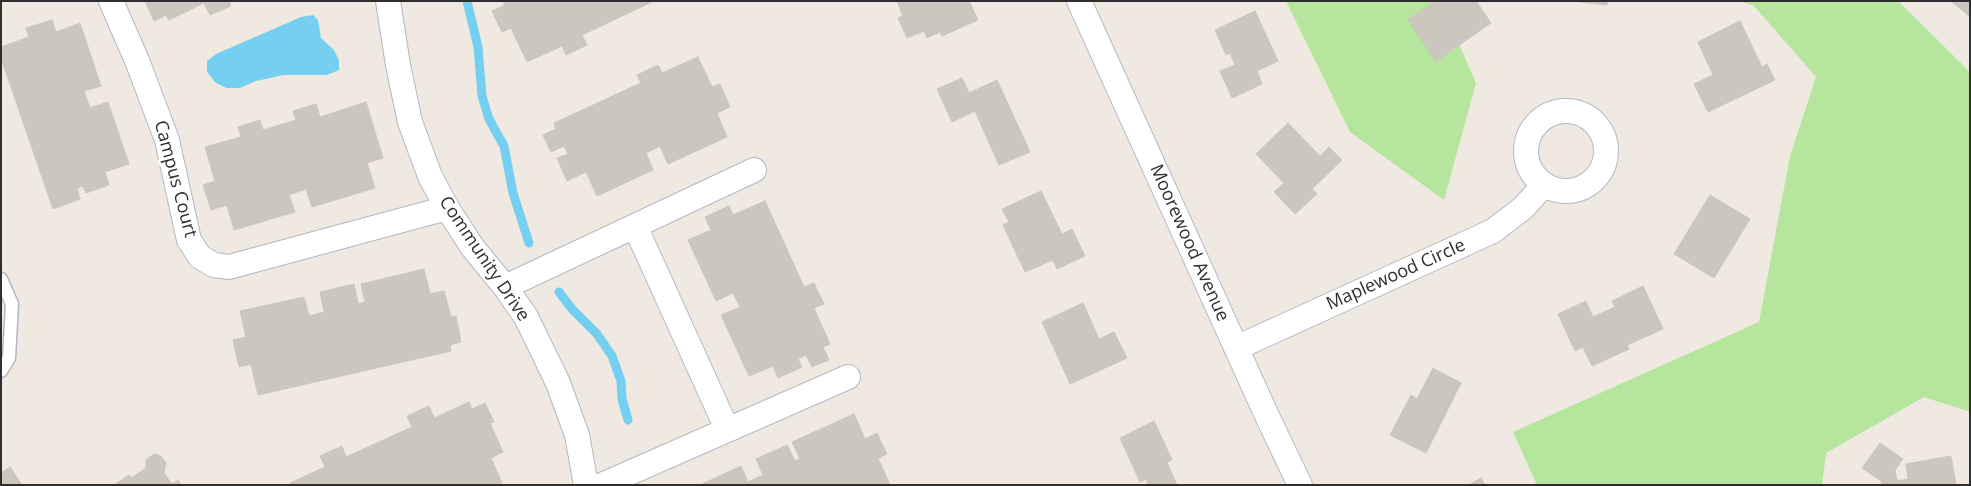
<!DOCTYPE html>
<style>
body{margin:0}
#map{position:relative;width:1971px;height:486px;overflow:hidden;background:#efe9e1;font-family:"Open Sans",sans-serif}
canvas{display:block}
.frame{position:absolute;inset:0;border:2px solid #2e2e2e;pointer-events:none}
</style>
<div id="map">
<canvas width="1971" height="486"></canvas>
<div class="frame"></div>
</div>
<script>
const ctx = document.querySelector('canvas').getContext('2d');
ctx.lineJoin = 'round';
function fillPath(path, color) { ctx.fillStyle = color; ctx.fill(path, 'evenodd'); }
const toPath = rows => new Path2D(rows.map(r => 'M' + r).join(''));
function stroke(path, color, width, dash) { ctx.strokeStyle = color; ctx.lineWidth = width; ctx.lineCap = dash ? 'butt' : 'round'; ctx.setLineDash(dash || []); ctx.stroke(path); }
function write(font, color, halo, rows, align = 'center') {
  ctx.font = font + ' "Open Sans",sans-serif'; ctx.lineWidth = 5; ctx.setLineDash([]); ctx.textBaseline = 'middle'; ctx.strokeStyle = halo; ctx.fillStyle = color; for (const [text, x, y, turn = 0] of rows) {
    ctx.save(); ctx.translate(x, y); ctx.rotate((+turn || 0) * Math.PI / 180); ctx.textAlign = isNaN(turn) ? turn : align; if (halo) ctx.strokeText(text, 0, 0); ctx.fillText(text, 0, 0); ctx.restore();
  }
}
fillPath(toPath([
 [1286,1,1440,1,1476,83,1444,200,1350,132],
 [1739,1,1898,1,1970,72,1970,412,1924,397,1826,453,1822,485,1537,485,1513,432,1759,322,1790,156,1816,77,1754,6]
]), '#b6e59e');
fillPath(toPath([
 [313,15,318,20,321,38,334,50,339,60,339,70,327,75,284,75,256,81,240,88,227,88,216,83,207,72,207,61,216,54,301,17]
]), '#75cff0');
stroke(toPath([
 [467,1,478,47,482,96,489,119,504,146,513,193,529,243],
 [559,292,572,309,597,334,612,356,621,381,622,399,628,420]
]), '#75cff0', 9);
const building = toPath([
 [145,1,229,1,231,6,210,15,204,3,169,20,166,15,154,21,145,1],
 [503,1,654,1,582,35,587,45,566,55,562,46,527,62,511,28,502,32,492,11,505,5,503,1],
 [897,1,969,1,978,20,942,36,940,32,927,38,924,31,907,38,898,18,903,16,897,1],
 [1435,1,1476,1,1491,23,1436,61,1408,20,1435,1],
 [1571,1,1607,1,1607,5,1571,1],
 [1951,1,1970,1,1970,17,1951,1],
 [1255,11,1278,61,1257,71,1262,84,1232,98,1220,71,1235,65,1230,53,1226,55,1215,30,1255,11],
 [52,20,56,32,80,23,101,86,84,91,90,108,108,102,129,164,105,172,109,185,86,193,83,186,77,188,80,199,53,209,1,58,1,47,29,37,26,28,52,20],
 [1740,21,1762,67,1767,64,1775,80,1708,112,1694,84,1713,75,1698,42,1740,21],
 [698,57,712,87,720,84,730,107,717,113,727,137,668,164,660,146,646,153,653,170,597,196,586,172,567,181,557,158,568,154,564,146,551,152,543,135,556,129,554,123,641,83,637,75,658,65,662,73,698,57],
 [962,78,969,93,997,80,1030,152,999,165,975,111,952,122,937,89,962,78],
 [366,102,383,158,367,163,375,188,312,207,306,189,289,195,295,212,234,230,227,205,211,210,203,185,215,181,205,147,241,137,238,127,260,120,263,130,296,120,293,111,316,104,320,117,366,102],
 [1288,123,1320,156,1329,147,1342,160,1312,189,1317,194,1295,214,1274,192,1284,183,1256,154,1288,123],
 [1041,191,1062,234,1072,229,1085,256,1057,269,1053,260,1025,272,1003,225,1009,222,1002,209,1041,191],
 [1710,195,1750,219,1714,278,1674,254,1710,195],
 [765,201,804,287,814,283,824,304,814,308,830,344,823,347,829,360,812,367,806,355,798,359,802,367,778,378,773,366,749,376,721,315,740,307,733,293,716,301,688,240,711,230,705,217,729,206,733,215,765,201],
 [424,269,430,294,444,291,451,317,456,316,461,342,450,345,451,351,258,395,251,364,239,367,233,340,246,337,240,311,304,297,309,316,324,312,320,292,354,284,358,304,365,302,361,284,424,269],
 [1643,286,1663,329,1627,345,1629,349,1592,366,1583,347,1575,351,1558,314,1586,301,1593,317,1615,307,1612,301,1643,286],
 [1083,303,1099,339,1114,332,1127,358,1070,384,1042,322,1083,303],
 [1433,368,1461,383,1426,453,1390,435,1411,395,1417,399,1433,368],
 [469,402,472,409,485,403,494,422,490,423,503,452,491,458,502,483,498,485,291,485,290,483,325,467,320,456,342,446,346,457,412,427,407,416,429,406,434,418,469,402],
 [854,414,865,439,877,433,887,454,878,458,890,485,700,485,741,466,748,482,763,475,756,459,787,445,795,461,800,459,792,442,854,414],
 [1154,421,1172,460,1167,462,1177,485,1148,485,1146,479,1140,482,1120,438,1154,421],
 [1880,443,1903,459,1895,470,1897,481,1908,479,1906,464,1951,456,1956,485,1882,485,1881,481,1862,468,1880,443],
 [154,454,161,456,166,463,164,473,172,484,178,480,181,485,114,485,129,475,131,478,146,468,146,460,154,454],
 [10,467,22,485,1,485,1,469,3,472,10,467],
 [1481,478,1485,485,1469,485,1481,478]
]);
fillPath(building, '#cbc7bf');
stroke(building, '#cbc5ba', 1);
const service = toPath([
 [1,279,12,304,9,358,1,371]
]);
const minor = toPath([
 [111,1,138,63,167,140,189,240,200,257,214,265,229,267,447,208],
 [388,1,398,65,410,122,430,176,447,208,473,248,505,287,526,317,558,383,577,435,586,485],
 [1079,1,1268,418,1300,485],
 '1526 151a40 40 0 1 1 80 0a40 40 0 1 1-80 0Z',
 [635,226,727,429],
 [505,287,754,170],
 [1236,348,1493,231,1523,208,1544,185],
 [602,485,848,377]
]);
stroke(service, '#b4b7c1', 15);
stroke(minor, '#b4b7c1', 26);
stroke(service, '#fff', 12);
stroke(minor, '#fff', 24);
write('18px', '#2e2e2e', '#fff', [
 ["Campus Court",175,179,75],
 ["Moorewood Avenue",1189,243,66],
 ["Community Drive",484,259,56],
 ["Maplewood Circle",1396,275,-24]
]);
</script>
